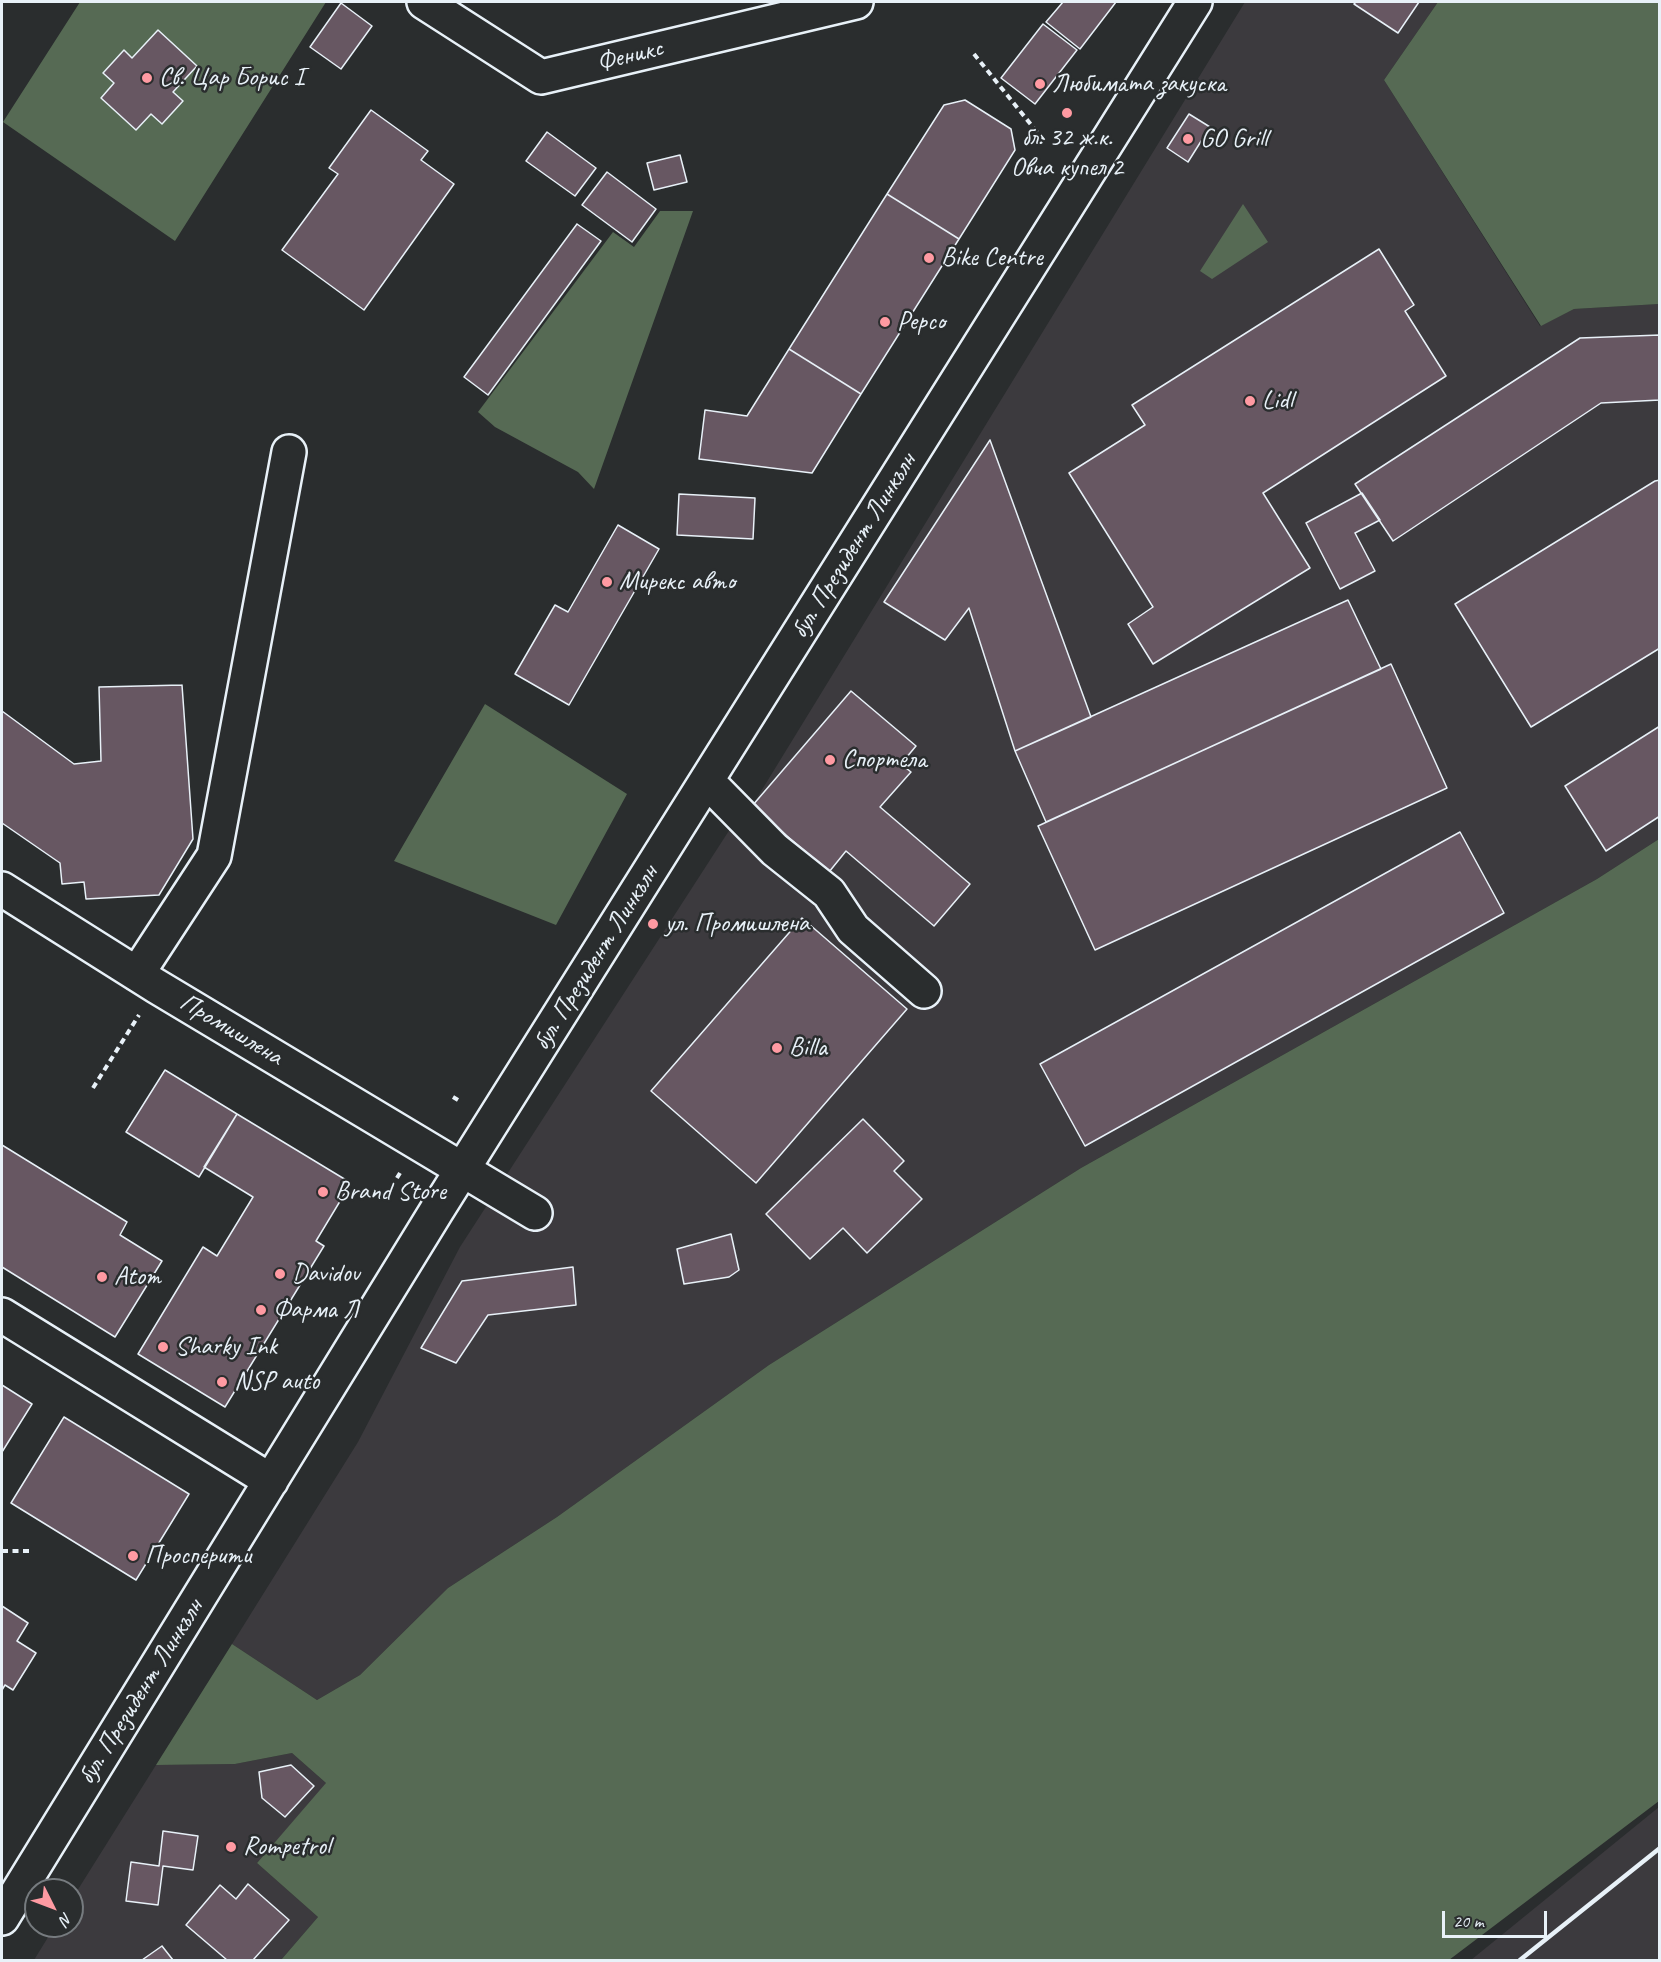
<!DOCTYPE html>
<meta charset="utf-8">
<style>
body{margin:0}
#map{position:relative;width:1661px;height:1962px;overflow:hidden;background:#2a2d2e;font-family:Caveat,sans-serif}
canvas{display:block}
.frame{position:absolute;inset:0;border:3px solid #e8f1f8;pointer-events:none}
.north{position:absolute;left:24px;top:1878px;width:60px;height:60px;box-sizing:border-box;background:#2a2d2e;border:2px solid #767b7f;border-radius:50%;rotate:132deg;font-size:16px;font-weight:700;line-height:24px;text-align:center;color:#e8f1f8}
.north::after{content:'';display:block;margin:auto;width:21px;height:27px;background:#ff9aa2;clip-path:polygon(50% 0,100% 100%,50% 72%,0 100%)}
.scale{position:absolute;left:1442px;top:1911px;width:105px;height:27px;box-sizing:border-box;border:3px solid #e8f1f8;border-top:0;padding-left:8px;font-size:18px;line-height:21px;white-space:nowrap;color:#e8f1f8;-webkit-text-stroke:4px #2a2d2e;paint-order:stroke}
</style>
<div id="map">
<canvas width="1661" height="1962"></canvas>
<div class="frame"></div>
<div class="north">N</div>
<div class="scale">20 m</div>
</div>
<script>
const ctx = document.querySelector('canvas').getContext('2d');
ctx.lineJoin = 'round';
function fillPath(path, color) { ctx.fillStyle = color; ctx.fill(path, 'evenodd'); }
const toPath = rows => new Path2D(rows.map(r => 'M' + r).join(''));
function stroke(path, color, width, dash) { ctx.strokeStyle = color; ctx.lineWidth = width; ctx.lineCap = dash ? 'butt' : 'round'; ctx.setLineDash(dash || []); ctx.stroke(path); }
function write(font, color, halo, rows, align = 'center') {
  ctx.font = font + ' Caveat,sans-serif'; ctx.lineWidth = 5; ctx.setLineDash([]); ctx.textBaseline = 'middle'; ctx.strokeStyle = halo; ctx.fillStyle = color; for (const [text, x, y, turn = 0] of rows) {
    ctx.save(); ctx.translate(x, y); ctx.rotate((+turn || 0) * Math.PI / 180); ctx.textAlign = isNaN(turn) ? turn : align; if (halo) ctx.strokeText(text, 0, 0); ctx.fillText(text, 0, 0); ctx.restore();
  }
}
fillPath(toPath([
 [1245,2,1438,2,1384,80,1540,326,1574,309,1659,304,1659,839,1597,879,1081,1168,769,1365,557,1517,448,1588,360,1675,317,1700,232,1644,358,1442,460,1247,732,826,752,806],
 [292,1753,327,1784,257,1863,318,1917,281,1960,34,1960,55,1926,72,1926,72,1899,156,1765,235,1764],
 [1659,1807,1659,1960,1471,1960]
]), '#3c3a3e');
fillPath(toPath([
 [80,2,326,2,175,241,3,122],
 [1438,2,1659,2,1659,304,1574,309,1541,326,1384,80],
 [1243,204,1268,242,1212,279,1200,271],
 [660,211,693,211,594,489,578,472,495,427,478,412,613,232,634,247],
 [485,704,627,794,556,925,394,861],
 [1659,839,1659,1801,1449,1960,281,1960,318,1917,257,1863,326,1783,292,1753,235,1764,156,1765,232,1644,317,1700,360,1675,448,1588,557,1517,769,1365,1081,1168,1597,879]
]), '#566a54');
const building = toPath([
 [1063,2,1116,2,1080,49,1046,22,1063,2],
 [1356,2,1419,2,1398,33,1354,4,1356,2],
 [341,3,372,26,341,69,310,47,341,3],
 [1043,24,1077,50,1035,104,1001,78,1043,24],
 [158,30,197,66,173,92,183,101,162,124,151,114,136,130,101,98,114,83,103,73,124,50,132,58,158,30],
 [965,100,1011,129,1015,150,959,239,887,194,944,105,965,100],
 [371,110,428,151,421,160,454,184,364,310,282,250,338,174,329,168,371,110],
 [1189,114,1210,127,1188,162,1167,148,1189,114],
 [547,132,596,168,575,196,526,161,547,132],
 [680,155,687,182,654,190,647,163,680,155],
 [607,172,656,209,632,242,582,205,607,172],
 [887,194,959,239,861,394,789,349,887,194],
 [577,224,601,241,488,395,464,377,577,224],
 [1379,249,1414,305,1405,311,1446,376,1263,493,1310,568,1153,664,1128,624,1153,607,1069,473,1145,425,1132,405,1379,249],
 [1660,335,1660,400,1601,403,1393,541,1355,484,1580,338,1660,335],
 [789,349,861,394,812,473,699,459,705,410,747,416,789,349],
 [990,440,1091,717,1015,751,969,608,945,640,884,602,990,440],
 [1660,480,1660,648,1531,727,1455,604,1655,481,1660,480],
 [1362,493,1380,520,1355,533,1375,571,1340,589,1306,523,1362,493],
 [679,494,755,498,753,539,677,535,679,494],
 [618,525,659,549,569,705,515,674,555,605,568,612,618,525],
 [1348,600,1381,669,1046,822,1015,751,1348,600],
 [1391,664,1447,788,1095,950,1038,826,1391,664],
 [182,685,193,839,159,895,86,899,84,882,62,884,60,863,2,823,2,711,74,764,101,761,99,687,182,685],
 [851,691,916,746,901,764,911,772,880,807,970,884,934,926,846,851,829,872,752,806,851,691],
 [1660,726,1660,816,1606,851,1565,786,1660,726],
 [1460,832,1504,913,1085,1146,1040,1064,1460,832],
 [802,918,907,1009,756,1183,651,1091,802,918],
 [165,1070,237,1114,199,1177,126,1132,165,1070],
 [237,1114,351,1183,316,1241,324,1246,225,1407,138,1354,203,1247,217,1256,253,1197,204,1167,237,1114],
 [863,1119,904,1161,894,1171,922,1199,867,1253,843,1228,810,1259,766,1214,863,1119],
 [2,1145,127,1222,120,1235,162,1261,115,1337,2,1267,2,1145],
 [731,1234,739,1270,729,1277,684,1284,677,1249,731,1234],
 [573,1267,576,1305,488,1315,456,1363,421,1348,462,1281,573,1267],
 [2,1385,32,1404,2,1452,2,1385],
 [64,1417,189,1494,136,1580,11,1503,64,1417],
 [2,1606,28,1623,17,1641,36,1653,13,1690,5,1685,2,1690,2,1606],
 [291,1765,314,1786,285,1817,262,1798,259,1772,291,1765],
 [163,1831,198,1836,193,1870,163,1866,158,1905,126,1901,131,1862,159,1866,163,1831],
 [248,1884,289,1920,253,1960,227,1960,186,1925,220,1885,236,1899,248,1884],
 [162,1946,173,1960,142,1960,162,1946]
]);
fillPath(building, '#675762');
stroke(building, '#e8f1f8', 1.5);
const minor = toPath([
 [424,2,541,77,856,2],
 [707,781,775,850,829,893,853,929,924,991],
 [2,889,156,986,535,1213],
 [137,974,214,856,289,452],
 [2,1315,271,1481],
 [2,1918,437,1210,1195,2]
]);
stroke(minor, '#e8f1f8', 38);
stroke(toPath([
 [974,54,1045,142],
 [93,1088,139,1015],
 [453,1097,458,1100],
 [386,1196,400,1173],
 [2,1551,33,1551]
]), '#e8f1f8', 4, [6, 4.5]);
stroke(minor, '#2a2d2e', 33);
stroke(toPath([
 [1520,1960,1660,1848]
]), '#e8f1f8', 4.5);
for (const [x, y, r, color] of [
 [147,78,6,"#ff9aa2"],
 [1040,84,6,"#ff9aa2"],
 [1067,113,6,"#ff9aa2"],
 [1188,139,6,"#ff9aa2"],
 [929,258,6,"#ff9aa2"],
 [885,322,6,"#ff9aa2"],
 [1250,401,6,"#ff9aa2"],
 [607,582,6,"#ff9aa2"],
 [830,760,6,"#ff9aa2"],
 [653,924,6,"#ff9aa2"],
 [777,1048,6,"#ff9aa2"],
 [323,1192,6,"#ff9aa2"],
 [280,1274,6,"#ff9aa2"],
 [102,1277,6,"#ff9aa2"],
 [261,1310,6,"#ff9aa2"],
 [163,1347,6,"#ff9aa2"],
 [222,1382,6,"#ff9aa2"],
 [133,1556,6,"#ff9aa2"],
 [231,1847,6,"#ff9aa2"]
]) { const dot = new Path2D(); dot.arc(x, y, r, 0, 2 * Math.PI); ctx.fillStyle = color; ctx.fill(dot); stroke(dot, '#2a2d2e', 2); }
write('26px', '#e8f1f8', '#2a2d2e', [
 ["Феникс",630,56,-14],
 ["бул. Президент Линкълн",854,546,-58],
 ["бул. Президент Линкълн",596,958,-58],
 ["Промишлена",231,1030,31],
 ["бул. Президент Линкълн",141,1692,-58]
]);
write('26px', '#e8f1f8', '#2a2d2e', [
 ["Св. Цар Борис І",159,78],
 ["Любимата закуска",1052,84],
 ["бл. 32 ж.к.",1067,138,"center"],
 ["Овча купел 2",1067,168,"center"],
 ["GO Grill",1200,139],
 ["Bike Centre",941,258],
 ["Pepco",897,322],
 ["Lidl",1262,401],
 ["Мирекс авто",619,582],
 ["Спортела",842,760],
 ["ул. Промишлена",665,924],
 ["Billa",789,1048],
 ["Brand Store",335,1192],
 ["Davidov",292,1274],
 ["Atom",114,1277],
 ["Фарма Л",273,1310],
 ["Sharky Ink",175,1347],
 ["NSP auto",234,1382],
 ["Просперити",145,1556],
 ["Rompetrol",243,1847]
], 'left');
</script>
